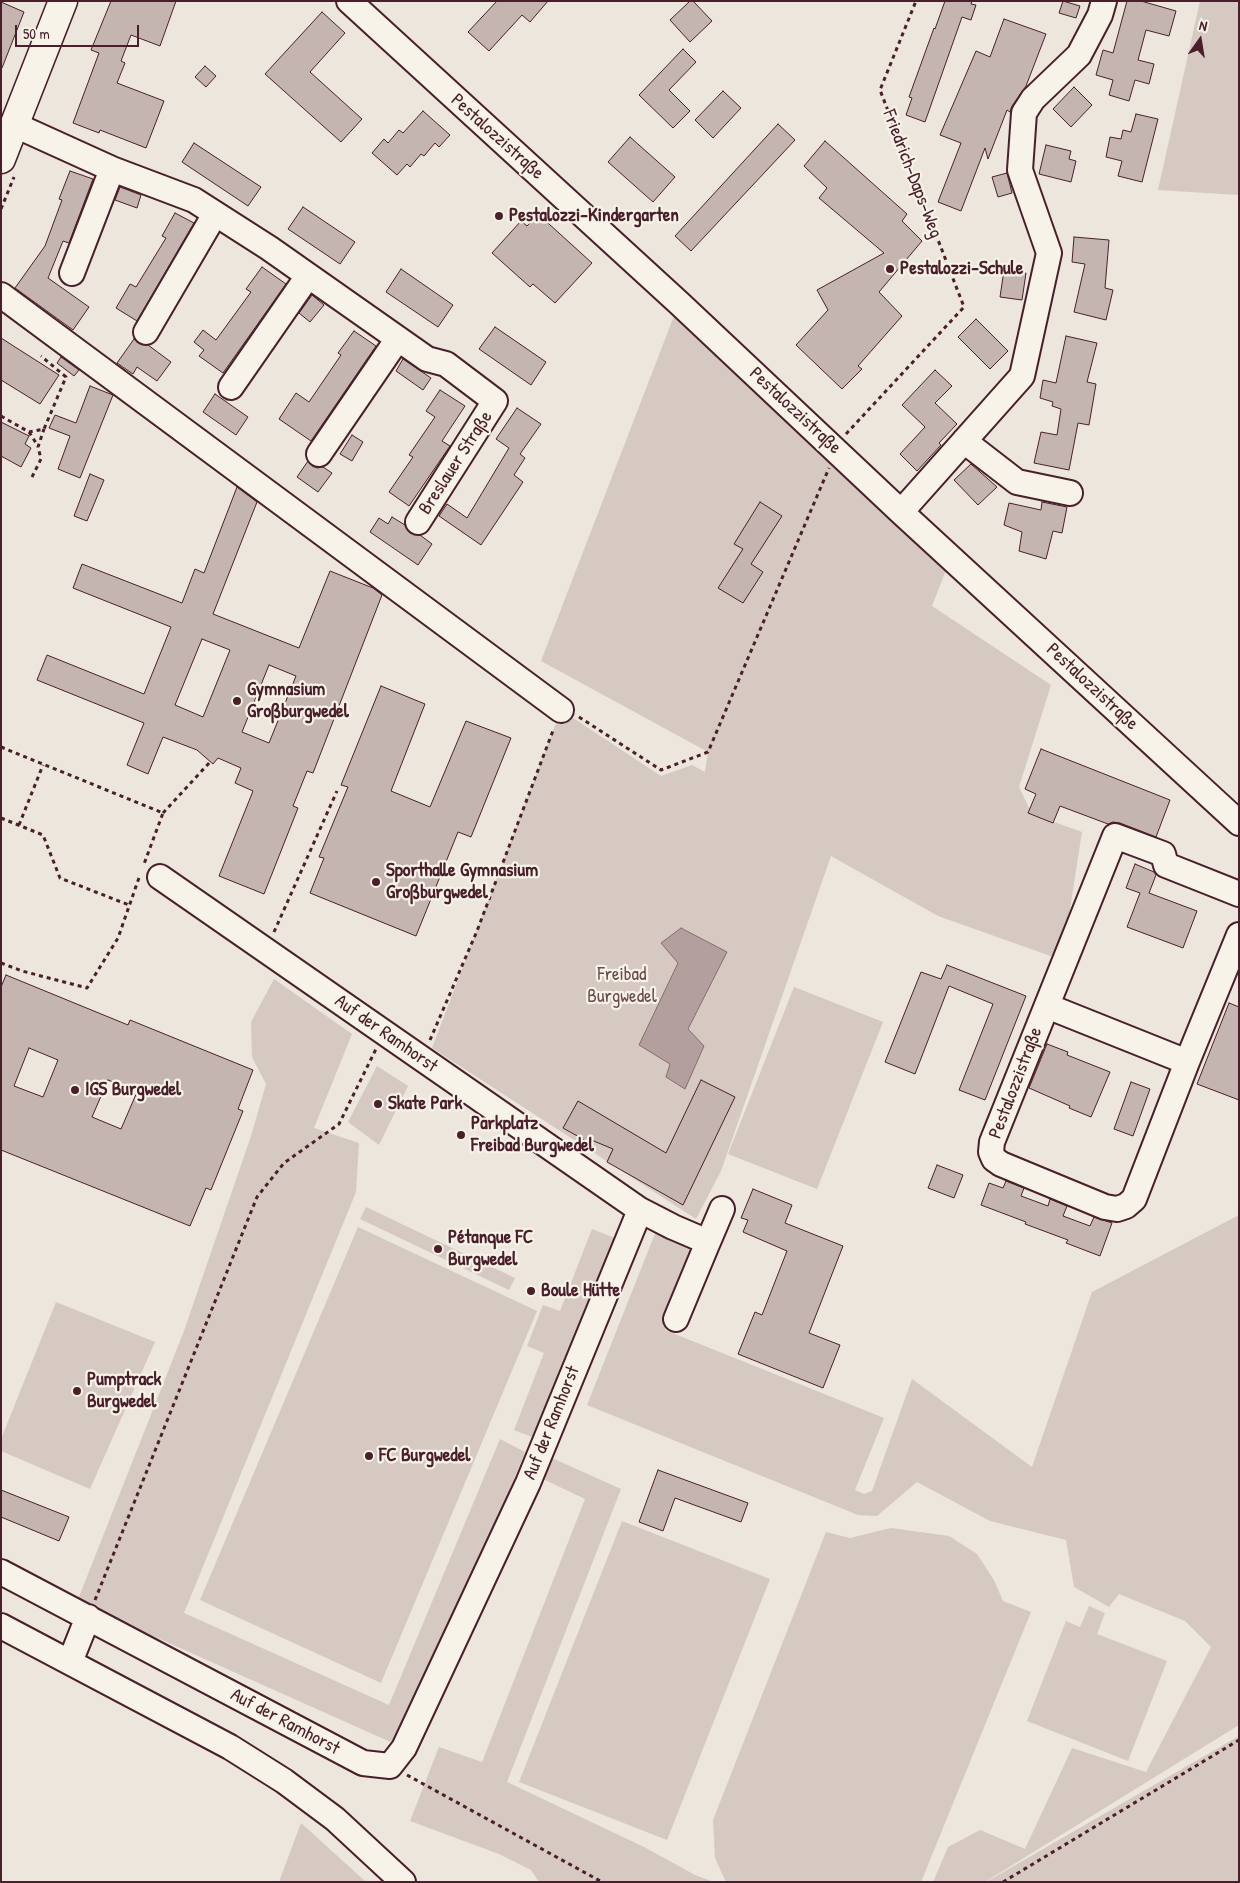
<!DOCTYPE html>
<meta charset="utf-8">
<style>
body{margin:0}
#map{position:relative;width:1240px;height:1883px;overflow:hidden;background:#ece6dd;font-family:"Patrick Hand",sans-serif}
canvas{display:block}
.frame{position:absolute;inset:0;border:2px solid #4a1f2b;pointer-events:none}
.north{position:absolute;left:1175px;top:15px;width:50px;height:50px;-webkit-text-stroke:4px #f7f3e8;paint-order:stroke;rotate:13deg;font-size:14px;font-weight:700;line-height:20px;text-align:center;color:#4a1f2b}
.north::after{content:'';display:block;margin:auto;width:18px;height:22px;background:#4a1f2b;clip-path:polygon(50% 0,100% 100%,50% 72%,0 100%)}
.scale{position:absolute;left:15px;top:25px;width:124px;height:22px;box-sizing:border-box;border:2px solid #4a1f2b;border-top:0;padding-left:6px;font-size:15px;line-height:18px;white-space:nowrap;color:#4a1f2b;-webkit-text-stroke:4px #f7f3e8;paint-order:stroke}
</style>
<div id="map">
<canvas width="1240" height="1883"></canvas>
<div class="frame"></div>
<div class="north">N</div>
<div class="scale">50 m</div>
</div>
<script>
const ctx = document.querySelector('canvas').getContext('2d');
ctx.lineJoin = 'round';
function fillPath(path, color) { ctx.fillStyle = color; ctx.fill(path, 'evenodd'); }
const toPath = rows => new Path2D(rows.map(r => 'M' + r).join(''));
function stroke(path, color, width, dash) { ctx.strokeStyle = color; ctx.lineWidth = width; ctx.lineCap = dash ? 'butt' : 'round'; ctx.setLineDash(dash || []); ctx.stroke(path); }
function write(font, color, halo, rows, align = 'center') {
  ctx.font = font + ' "Patrick Hand",sans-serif'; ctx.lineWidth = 4.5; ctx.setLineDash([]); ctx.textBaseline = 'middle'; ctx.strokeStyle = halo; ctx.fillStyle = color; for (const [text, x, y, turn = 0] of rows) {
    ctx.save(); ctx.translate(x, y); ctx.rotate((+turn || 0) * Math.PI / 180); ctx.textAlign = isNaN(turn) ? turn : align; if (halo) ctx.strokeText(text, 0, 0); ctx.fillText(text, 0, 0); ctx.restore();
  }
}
fillPath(toPath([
 [1200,1,1239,1,1239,195,1158,190],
 [679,303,951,557,932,606,1051,685,1019,787,1032,814,1082,832,1062,960,938,916,831,856,721,1171,696,1219,432,1048,561,710,661,776,692,765,705,772,708,752,541,661],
 [274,979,352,1034,314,1128,359,1143,356,1192,184,1613,389,1705,500,1439,525,1452,404,1748,77,1602,184,1331,251,1136,266,1084,252,1057,251,1022],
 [794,987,883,1022,817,1189,728,1154],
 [377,1066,408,1086,379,1145,348,1122],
 [366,1207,515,1278,509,1290,360,1219],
 [1239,1215,1239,1725,985,1882,933,1882,948,1847,980,1830,1025,1849,1072,1748,1146,1772,1211,1647,1185,1621,1119,1594,1109,1607,1074,1587,1066,1540,990,1521,917,1482,877,1516,858,1515,587,1405,660,1221,699,1242,665,1330,884,1418,855,1490,864,1494,872,1491,912,1379,1032,1467,1092,1292],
 [358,1227,537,1311,381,1683,200,1600],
 [592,1229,617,1239,537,1439,514,1430,544,1353,527,1346,543,1305,560,1311],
 [56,1302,155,1342,90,1489,1,1451,1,1439],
 [552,1458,621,1489,507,1782,644,1847,695,1875,714,1882,539,1882,531,1870,499,1854,410,1821,439,1747,482,1762,585,1499,543,1479],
 [622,1521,770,1579,667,1840,519,1782],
 [891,1528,949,1536,977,1554,994,1580,1003,1601,1031,1612,921,1882,726,1882,715,1858,713,1820,826,1532,850,1538],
 [1089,1606,1105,1613,1097,1634,1167,1661,1128,1761,1027,1721,1066,1621,1080,1627],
 [1239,1736,1239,1882,986,1882],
 [301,1823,366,1882,279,1882]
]), '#d5c9c2');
const water = toPath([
 [681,928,727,952,688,1029,704,1046,685,1089,666,1077,670,1064,639,1045,678,963,661,943,681,928]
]);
fillPath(water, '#b39f9d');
stroke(water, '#896c6f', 1);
const building = toPath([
 [111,1,176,1,160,46,131,35,121,61,125,63,117,83,164,101,146,148,100,130,99,133,73,123,99,53,91,50,111,1],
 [497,1,548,1,530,22,522,15,489,51,468,32,497,1],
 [690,1,693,1,712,21,690,42,670,20,690,1],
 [945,1,972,1,971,4,976,5,971,20,962,17,925,122,906,115,912,98,909,97,934,28,935,29,945,1],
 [1063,1,1080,6,1076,18,1059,13,1063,1],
 [1127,1,1141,1,1176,11,1169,36,1146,30,1138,60,1154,64,1149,84,1135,80,1129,101,1109,95,1113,80,1096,75,1103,50,1113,53,1127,1],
 [1,2,24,12,2,68,1,67,1,2],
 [322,12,345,33,310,72,362,119,341,142,265,74,322,12],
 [1004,19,1046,34,1026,86,1012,106,1010,112,1007,110,988,159,985,148,961,211,938,202,961,143,940,135,976,51,990,57,1004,19],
 [683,49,696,62,669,90,690,111,673,128,639,95,683,49],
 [205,66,216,76,206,87,195,77,205,66],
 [1074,87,1092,105,1071,127,1053,109,1074,87],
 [723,91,741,108,713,138,695,120,723,91],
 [423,111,450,135,439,147,435,143,424,156,421,154,410,167,407,164,397,175,372,153,384,139,388,143,399,130,403,133,423,111],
 [1136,114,1158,119,1142,182,1118,176,1122,161,1106,157,1110,137,1121,139,1123,130,1131,132,1136,114],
 [778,124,795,140,691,251,675,236,778,124],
 [630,137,675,177,653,202,608,162,630,137],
 [825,141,907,214,902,221,922,241,879,292,902,316,858,366,862,369,842,389,796,345,828,310,817,290,884,253,819,198,827,188,804,166,825,141],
 [194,143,261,187,248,206,182,162,194,143],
 [1046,145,1071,151,1069,159,1076,161,1071,182,1039,174,1046,145],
 [70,171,93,179,69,243,63,241,48,278,89,307,73,330,15,288,45,246,62,200,59,199,70,171],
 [1007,173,1012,193,998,197,992,177,1007,173],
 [120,187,141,195,137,208,115,200,120,187],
 [303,207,355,242,340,264,288,229,303,207],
 [175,213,194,223,137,321,116,308,130,284,136,287,166,238,162,236,175,213],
 [538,214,592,263,555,303,533,284,530,287,492,253,521,221,527,226,538,214],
 [1074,237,1109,240,1105,288,1113,290,1106,320,1074,312,1085,264,1072,262,1074,237],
 [262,267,286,284,223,373,199,356,204,350,194,342,203,330,216,340,251,292,246,289,262,267],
 [401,269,453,305,438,327,386,292,401,269],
 [1004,270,1026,273,1022,300,1000,297,1004,270],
 [312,295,324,305,310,322,299,313,312,295],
 [976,319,1008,351,990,369,958,337,976,319],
 [495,327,546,362,531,385,479,349,495,327],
 [354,331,376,346,311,441,279,419,296,393,309,402,341,355,338,353,354,331],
 [1066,336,1097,343,1087,382,1096,384,1089,425,1078,423,1069,470,1034,463,1041,432,1057,435,1061,409,1052,406,1053,402,1040,398,1043,380,1056,383,1066,336],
 [1,338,59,375,40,404,1,380,1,338],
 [134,339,140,344,148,345,171,362,157,381,137,367,133,374,117,363,134,339],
 [61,357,79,370,74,376,57,363,61,357],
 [403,359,431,378,423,390,396,371,403,359],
 [935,370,952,386,935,403,957,424,939,443,941,445,917,471,900,454,925,427,902,405,935,370],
 [90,386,113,395,80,478,58,469,70,436,49,428,55,415,76,423,90,386],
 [440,390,465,406,442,441,450,446,409,506,389,492,413,457,409,455,435,417,426,411,440,390],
 [215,394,248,417,236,435,203,412,215,394],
 [517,408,541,424,520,454,525,458,514,475,523,482,481,545,439,516,447,504,467,518,509,448,496,439,517,408],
 [1,422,29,436,25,444,31,448,21,467,1,456,1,422],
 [352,435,363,442,352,461,340,454,352,435],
 [308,461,312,466,317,468,323,467,332,473,318,492,297,477,308,461],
 [971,464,997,487,978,505,954,480,971,464],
 [90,474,104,480,87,521,74,516,90,474],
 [237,487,257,502,213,614,299,648,330,571,373,588,382,595,313,773,307,771,293,806,298,808,264,894,219,876,253,791,235,783,241,768,218,758,213,764,197,750,163,737,148,774,127,765,144,723,37,680,47,655,144,694,171,627,73,588,82,564,182,603,195,569,204,573,237,487],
 [202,639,230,650,203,717,175,705,202,639],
 [269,665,296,676,269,743,242,732,269,665],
 [760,502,782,516,751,564,763,572,743,603,718,588,743,549,734,544,760,502],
 [1042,502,1067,507,1062,533,1053,531,1046,559,1019,551,1022,532,1004,525,1009,503,1041,510,1042,502],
 [392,517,405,525,410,533,420,535,432,544,418,565,370,532,379,518,388,524,392,517],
 [381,686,425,704,391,791,430,807,466,721,511,738,471,837,458,832,416,936,310,893,324,858,319,857,348,787,341,785,381,686],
 [1041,749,1170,800,1156,837,1120,823,1113,822,1108,824,1060,806,1053,823,1028,813,1036,794,1025,789,1041,749],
 [1135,864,1154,872,1156,875,1149,893,1197,911,1183,948,1127,927,1140,893,1126,888,1135,864],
 [947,965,1026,996,985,1100,959,1090,993,1004,949,986,915,1074,885,1062,921,972,941,979,947,965],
 [6,975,128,1025,130,1020,253,1070,238,1109,243,1111,211,1190,206,1188,190,1226,1,1150,1,987,6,975],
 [29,1048,58,1060,43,1097,14,1086,29,1048],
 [108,1080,137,1092,121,1129,92,1117,108,1080],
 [1229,1003,1239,1007,1239,1100,1197,1084,1229,1003],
 [1047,1044,1068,1052,1067,1055,1110,1072,1091,1117,1069,1108,1070,1106,1029,1088,1047,1044],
 [701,1080,735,1097,683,1205,607,1162,613,1149,589,1139,588,1142,563,1128,578,1101,666,1153,701,1080],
 [1131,1082,1150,1089,1133,1136,1114,1129,1131,1082],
 [937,1165,963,1175,954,1198,928,1188,937,1165],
 [1006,1181,1024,1188,1021,1196,1048,1206,1050,1199,1067,1206,1063,1216,1090,1226,1094,1217,1112,1223,1100,1256,1066,1243,1068,1240,1025,1224,1026,1222,981,1205,989,1183,1003,1188,1006,1181],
 [753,1189,792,1205,785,1223,843,1246,809,1333,840,1345,823,1388,738,1354,755,1312,762,1315,787,1251,743,1232,748,1220,741,1218,753,1189],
 [658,1470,748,1503,741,1522,675,1498,663,1531,639,1522,658,1470],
 [1,1490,69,1517,59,1541,1,1517,1,1490]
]);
fillPath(building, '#c4b5b0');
stroke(building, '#4a1f2b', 1);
const minor = toPath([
 [349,1,679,303,901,512,1239,823],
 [15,125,112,169,194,200,269,248,427,359,446,364,495,401,418,522],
 [72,273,112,169],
 [1,295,561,710],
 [146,332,215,214],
 [231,387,308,276],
 [964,441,1017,482,1070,493],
 [319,454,397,340],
 [901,512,1022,376,1049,253,1020,170,1024,113,1033,99,1079,55,1100,15,1104,1],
 [1239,894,1166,865,1163,854,1115,836,992,1142,991,1152,994,1159,1001,1164,1105,1207,1117,1209,1126,1206,1134,1199,1187,1062,1239,935],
 [1047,1006,1187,1062],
 [640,1210,673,1227,708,1242,676,1319],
 [708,1242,722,1209],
 [1,1572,363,1763,390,1766,404,1748,528,1483,640,1210,160,877],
 [1,1626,230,1747,284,1781,335,1819,403,1882],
 [70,1662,88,1617]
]);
const major = toPath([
 [1,159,63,1]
]);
stroke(minor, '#4a1f2b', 28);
stroke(major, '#4a1f2b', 31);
stroke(toPath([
 [1,209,14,177],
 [1,416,29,432,44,429,66,377,41,356],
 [29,432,38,446],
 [846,434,964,307,880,90,916,1],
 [32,477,41,459,38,447,44,429],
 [579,717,661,770,708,752,829,468],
 [1,747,163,813,144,864],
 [163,813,210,762],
 [1,818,43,835,60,878,129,905],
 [19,825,43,765],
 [274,932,337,791],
 [1,963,22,971,87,988,118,938,140,875],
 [430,1040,477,931,554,728],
 [95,1600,257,1197,284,1163,339,1124,376,1049],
 [407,1775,602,1882],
 [1003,1882,1239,1740]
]), '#4a1f2b', 3, [4, 4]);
stroke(minor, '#f7f3e8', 24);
stroke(major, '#f7f3e8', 28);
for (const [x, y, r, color] of [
 [499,216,5,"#4a1f2b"],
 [890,269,5,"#4a1f2b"],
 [237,701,5,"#4a1f2b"],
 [376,882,5,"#4a1f2b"],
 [75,1090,5,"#4a1f2b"],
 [378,1104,5,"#4a1f2b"],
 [461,1135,5,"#4a1f2b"],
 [438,1249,5,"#4a1f2b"],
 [531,1291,5,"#4a1f2b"],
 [77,1391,5,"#4a1f2b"],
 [369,1456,5,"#4a1f2b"]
]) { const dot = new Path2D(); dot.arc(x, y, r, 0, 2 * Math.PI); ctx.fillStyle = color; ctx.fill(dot); stroke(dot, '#f7f3e8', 2); }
write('19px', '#4a1f2b', '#f7f3e8', [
 ["Pestalozzistraße",497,137,42],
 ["Friedrich-Daps-Weg",912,174,69],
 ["Pestalozzistraße",795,411,43],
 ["Breslauer Straße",456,463,-57],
 ["Pestalozzistraße",1092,687,43],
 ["Auf der Ramhorst",386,1034,35],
 ["Pestalozzistraße",1016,1083,-69],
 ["Auf der Ramhorst",552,1423,-68],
 ["Auf der Ramhorst",285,1722,28]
]);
write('bold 19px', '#4a1f2b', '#f7f3e8', [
 ["Pestalozzi-Kindergarten",509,216],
 ["Pestalozzi-Schule",900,269],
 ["Gymnasium",247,690],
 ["Großburgwedel",247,712],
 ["Sporthalle Gymnasium",386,871],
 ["Großburgwedel",386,893],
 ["IGS Burgwedel",85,1090],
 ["Skate Park",388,1104],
 ["Parkplatz",471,1124],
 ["Freibad Burgwedel",471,1146],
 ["Pétanque FC",448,1238],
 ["Burgwedel",448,1260],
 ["Boule Hütte",541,1291],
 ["Pumptrack",87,1380],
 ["Burgwedel",87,1402],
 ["FC Burgwedel",379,1456]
], 'left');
write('19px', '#6d4a51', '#f7f3e8', [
 ["Freibad",622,975],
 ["Burgwedel",622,997]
]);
</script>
